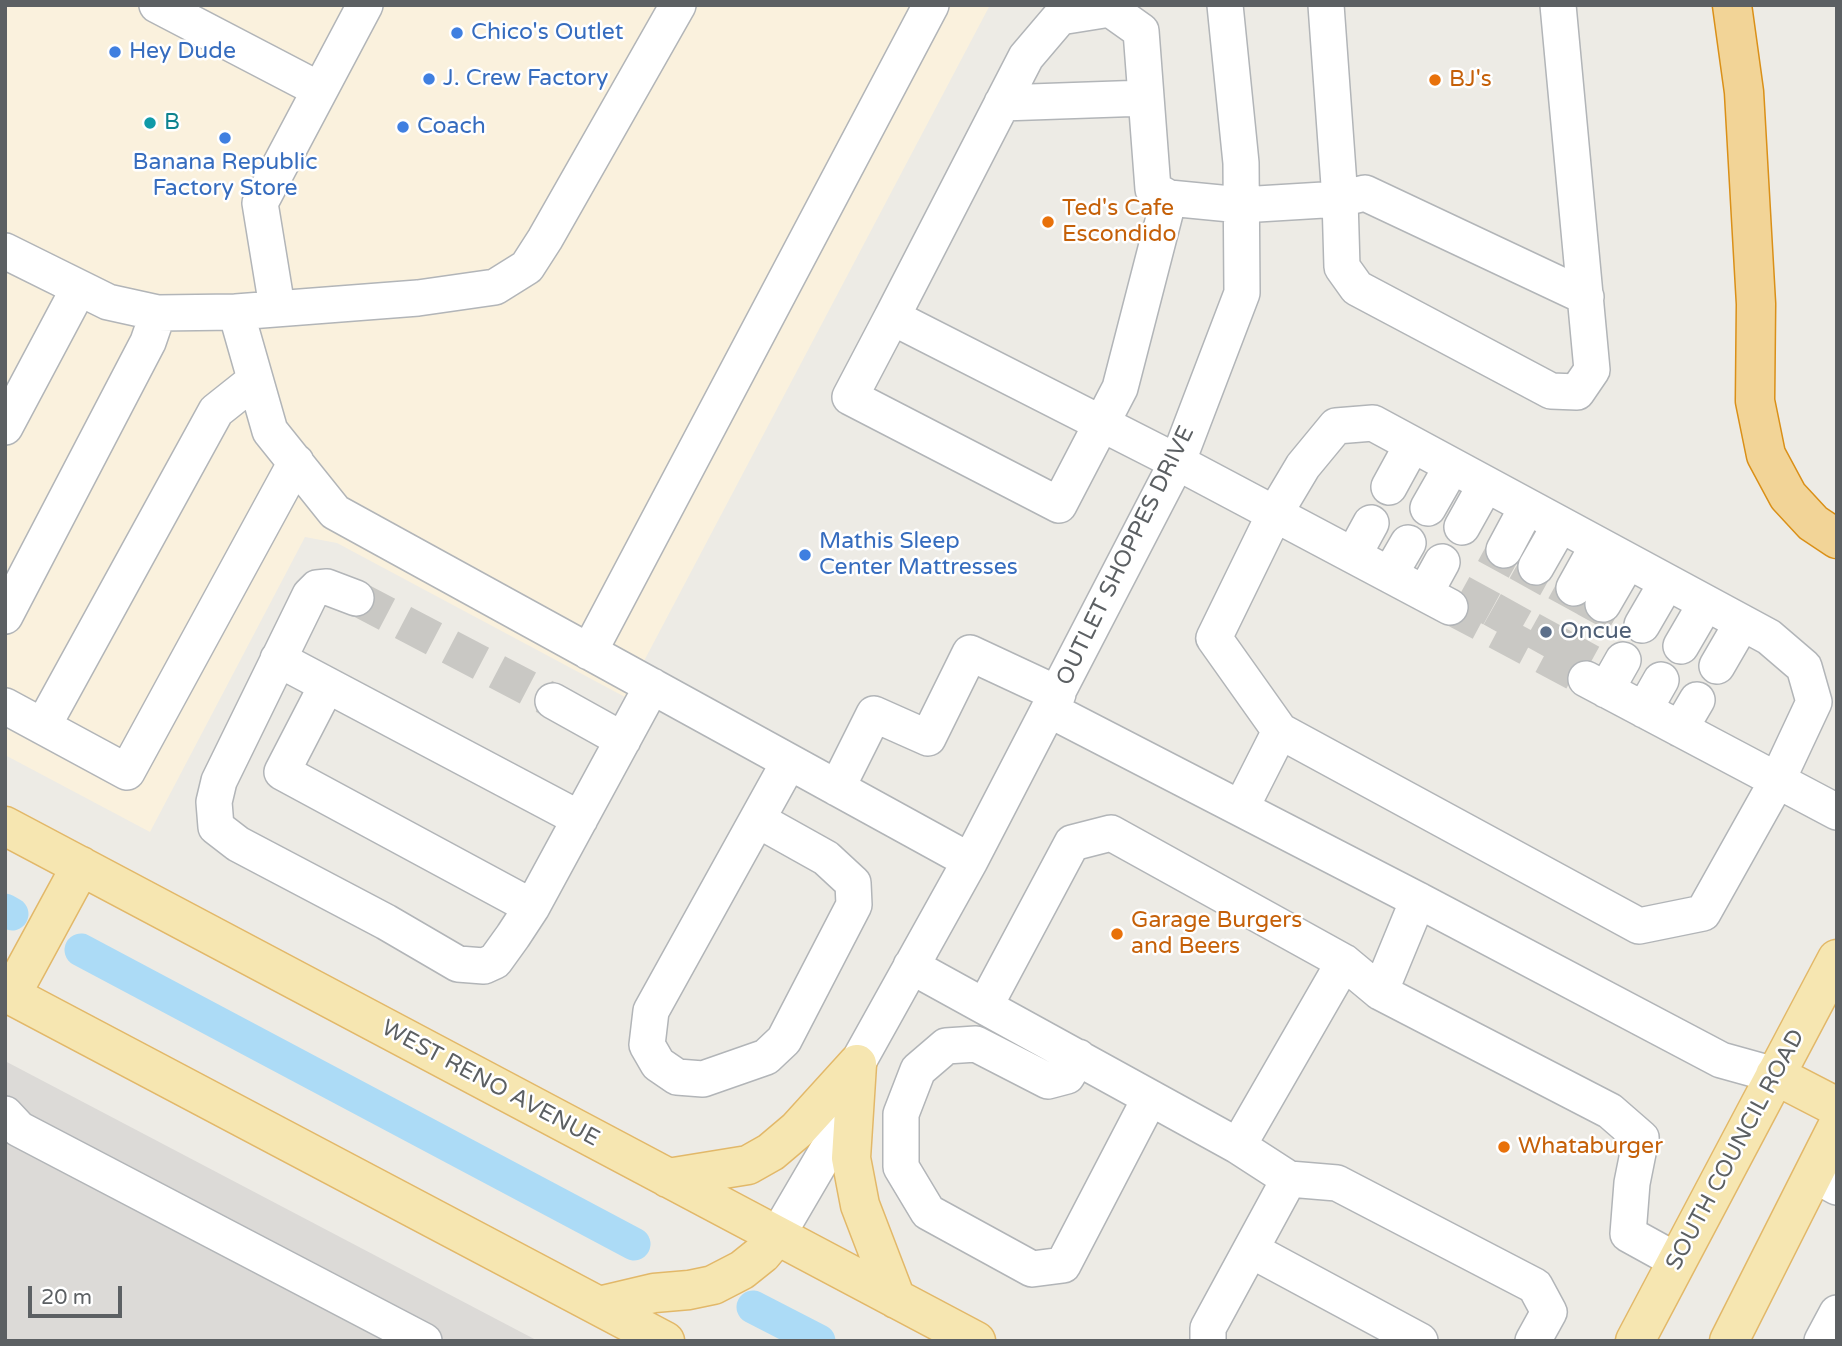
<!DOCTYPE html>
<style>
body{margin:0}
#map{position:relative;width:1842px;height:1346px;overflow:hidden;background:#edebe5;font-family:"Varela Round",sans-serif}
canvas{display:block}
.frame{position:absolute;inset:0;border:7px solid #5c6063;pointer-events:none}
.scale{position:absolute;left:28px;top:1286px;width:94px;height:32px;box-sizing:border-box;border:4px solid #5c6063;border-top:0;padding-left:9px;font-size:21px;line-height:24px;white-space:nowrap;color:#5c6063;-webkit-text-stroke:5px #fff;paint-order:stroke}
</style>
<div id="map">
<canvas width="1842" height="1346"></canvas>
<div class="frame"></div>
<div class="scale">20 m</div>
</div>
<script>
const ctx = document.querySelector('canvas').getContext('2d');
ctx.lineJoin = 'round';
function fillPath(path, color) { ctx.fillStyle = color; ctx.fill(path, 'evenodd'); }
const toPath = rows => new Path2D(rows.map(r => 'M' + r).join(''));
function stroke(path, color, width, dash) { ctx.strokeStyle = color; ctx.lineWidth = width; ctx.lineCap = dash ? 'butt' : 'round'; ctx.setLineDash(dash || []); ctx.stroke(path); }
function write(font, color, halo, rows, align = 'center') {
  ctx.font = font + ' "Varela Round",sans-serif'; ctx.lineWidth = 5; ctx.setLineDash([]); ctx.textBaseline = 'middle'; ctx.strokeStyle = halo; ctx.fillStyle = color; for (const [text, x, y, turn = 0] of rows) {
    ctx.save(); ctx.translate(x, y); ctx.rotate((+turn || 0) * Math.PI / 180); ctx.textAlign = isNaN(turn) ? turn : align; if (halo) ctx.strokeText(text, 0, 0); ctx.fillText(text, 0, 0); ctx.restore();
  }
}
fillPath(toPath([
 [5,5,990,5,625,697,337,543,305,537,150,832,5,755]
]), '#faf1dd');
fillPath(toPath([
 [5,1061,538,1341,5,1341]
]), '#dcdad7');
stroke(toPath([
 [5,910,12,914],
 [81,950,634,1244],
 [753,1307,819,1341]
]), '#acdbf6', 33);
stroke(toPath([
 [356,598,553,701],
 [1450,607,1586,679],
 [1468,616,1504,550],
 [1499,633,1536,567],
 [1538,653,1574,588],
 [1567,669,1603,604]
]), '#c9c8c4', 35, [35, 18]);
const minor = toPath([
 [157,5,320,90],
 [1326,5,1340,199,1342,267,1357,288,1551,391,1577,392,1592,370,1558,5],
 [1002,103,1146,98],
 [5,251,108,302,158,313,236,312,270,431,335,512,970,861],
 [277,307,260,203,365,5],
 [236,312,418,298,495,287,527,267,545,239,678,5],
 [892,317,850,397,1059,505,1120,388,1169,198],
 [5,427,79,288],
 [1389,487,1412,445],
 [1428,508,1452,466],
 [1462,527,1486,484],
 [1504,550,1527,507],
 [1354,554,1371,523],
 [1536,567,1560,525],
 [1390,574,1408,543],
 [1574,588,1598,545],
 [1425,593,1442,562],
 [356,598,327,587,317,588,310,595,219,781,214,802,216,827,238,844,386,922,458,964,484,966,495,961,513,936,532,907,652,686],
 [1603,604,1628,561],
 [1450,607,1177,462,892,317,1026,57,1060,17,1110,9,1141,31,1153,189,1169,198,1241,205,1340,199,1365,193,1586,297],
 [5,616,148,342,158,313],
 [1642,625,1667,582],
 [1681,646,1706,603],
 [589,652,931,5],
 [278,659,580,819],
 [1717,666,1742,623],
 [1586,679,1837,812],
 [327,685,282,772,532,907],
 [1606,690,1623,660],
 [553,701,623,740],
 [5,706,127,772,296,462],
 [1050,710,1418,900,1721,1060,1775,1075],
 [1644,710,1661,680],
 [43,726,216,411,255,380],
 [1680,729,1697,700],
 [837,788,874,714,928,738,970,653,1058,694],
 [1241,808,1280,731,1214,638,1275,513,1303,466,1336,426,1373,423,1769,637,1804,667,1814,702,1777,781,1703,913,1639,926,1280,731],
 [758,820,826,858,853,883,854,905,784,1040,766,1057,703,1079,677,1077,658,1064,647,1045,651,1011,789,762],
 [1418,900,1380,992,1610,1111,1641,1138,1632,1183,1628,1234,1677,1261],
 [911,966,1238,1146,1344,962,1380,992],
 [985,1006,1072,843,1111,833,1344,962],
 [1078,1057,1067,1076,1048,1081,976,1044,946,1046,918,1070,901,1114,901,1167,928,1212,1032,1269,1063,1265,1150,1098],
 [5,1114,19,1129,424,1341],
 [1813,1174,1837,1187],
 [1289,1179,1337,1183,1535,1286,1549,1312,1533,1341],
 [777,1236,832,1142,857,1064,970,861,1179,458,1242,293,1241,163,1225,5],
 [1251,1250,1420,1341],
 [1208,1341,1208,1328,1289,1179,1238,1146],
 [1822,1341,1837,1313]
]);
const major = toPath([
 [5,826,976,1341],
 [5,992,665,1341],
 [11,995,81,866],
 [857,1064,851,1158,860,1205,896,1299],
 [1775,1075,1837,1107],
 [668,1178,748,1165,771,1152,797,1130,857,1064],
 [599,1306,654,1293,689,1290,713,1285,742,1270,762,1254,777,1236],
 [1635,1341,1837,959],
 [1729,1341,1837,1127]
]);
const highway = toPath([
 [1732,5,1744,92,1756,304,1755,401,1766,455,1788,496,1813,523,1837,539]
]);
stroke(minor, '#b2b5b8', 38);
stroke(major, '#e2b869', 41);
stroke(highway, '#da9018', 41);
stroke(minor, '#fff', 35);
stroke(major, '#f6e6b1', 38);
stroke(highway, '#f2d497', 38);
for (const [x, y, r, color] of [
 [457,33,7,"#3f7fe0"],
 [115,52,7,"#3f7fe0"],
 [429,79,7,"#3f7fe0"],
 [1435,80,7,"#e8710a"],
 [150,123,7,"#0f9aa8"],
 [403,127,7,"#3f7fe0"],
 [225,138,7,"#3f7fe0"],
 [1048,222,7,"#e8710a"],
 [805,555,7,"#3f7fe0"],
 [1546,632,7,"#5c6f8a"],
 [1117,934,7,"#e8710a"],
 [1504,1147,7,"#e8710a"]
]) { const dot = new Path2D(); dot.arc(x, y, r, 0, 2 * Math.PI); ctx.fillStyle = color; ctx.fill(dot); stroke(dot, '#fff', 2.5); }
write('23px', '#366cbe', '#fff', [
 ["Chico's Outlet",471,33],
 ["Hey Dude",129,52],
 ["J. Crew Factory",443,79],
 ["Coach",417,127],
 ["Banana Republic",225,163,"center"],
 ["Factory Store",225,189,"center"],
 ["Mathis Sleep",819,542],
 ["Center Mattresses",819,568]
], 'left');
write('23px', '#c56008', '#fff', [
 ["BJ's",1449,80],
 ["Ted's Cafe",1062,209],
 ["Escondido",1062,235],
 ["Garage Burgers",1131,921],
 ["and Beers",1131,947],
 ["Whataburger",1518,1147]
], 'left');
write('23px', '#0d838f', '#fff', [
 ["B",164,123]
], 'left');
write('23px', '#5c6063', '#fff', [
 ["OUTLET SHOPPES DRIVE",1126,556,-64],
 ["WEST RENO AVENUE",490,1084,28],
 ["SOUTH COUNCIL ROAD",1736,1150,-62]
]);
write('23px', '#4e5e75', '#fff', [
 ["Oncue",1560,632]
], 'left');
</script>
